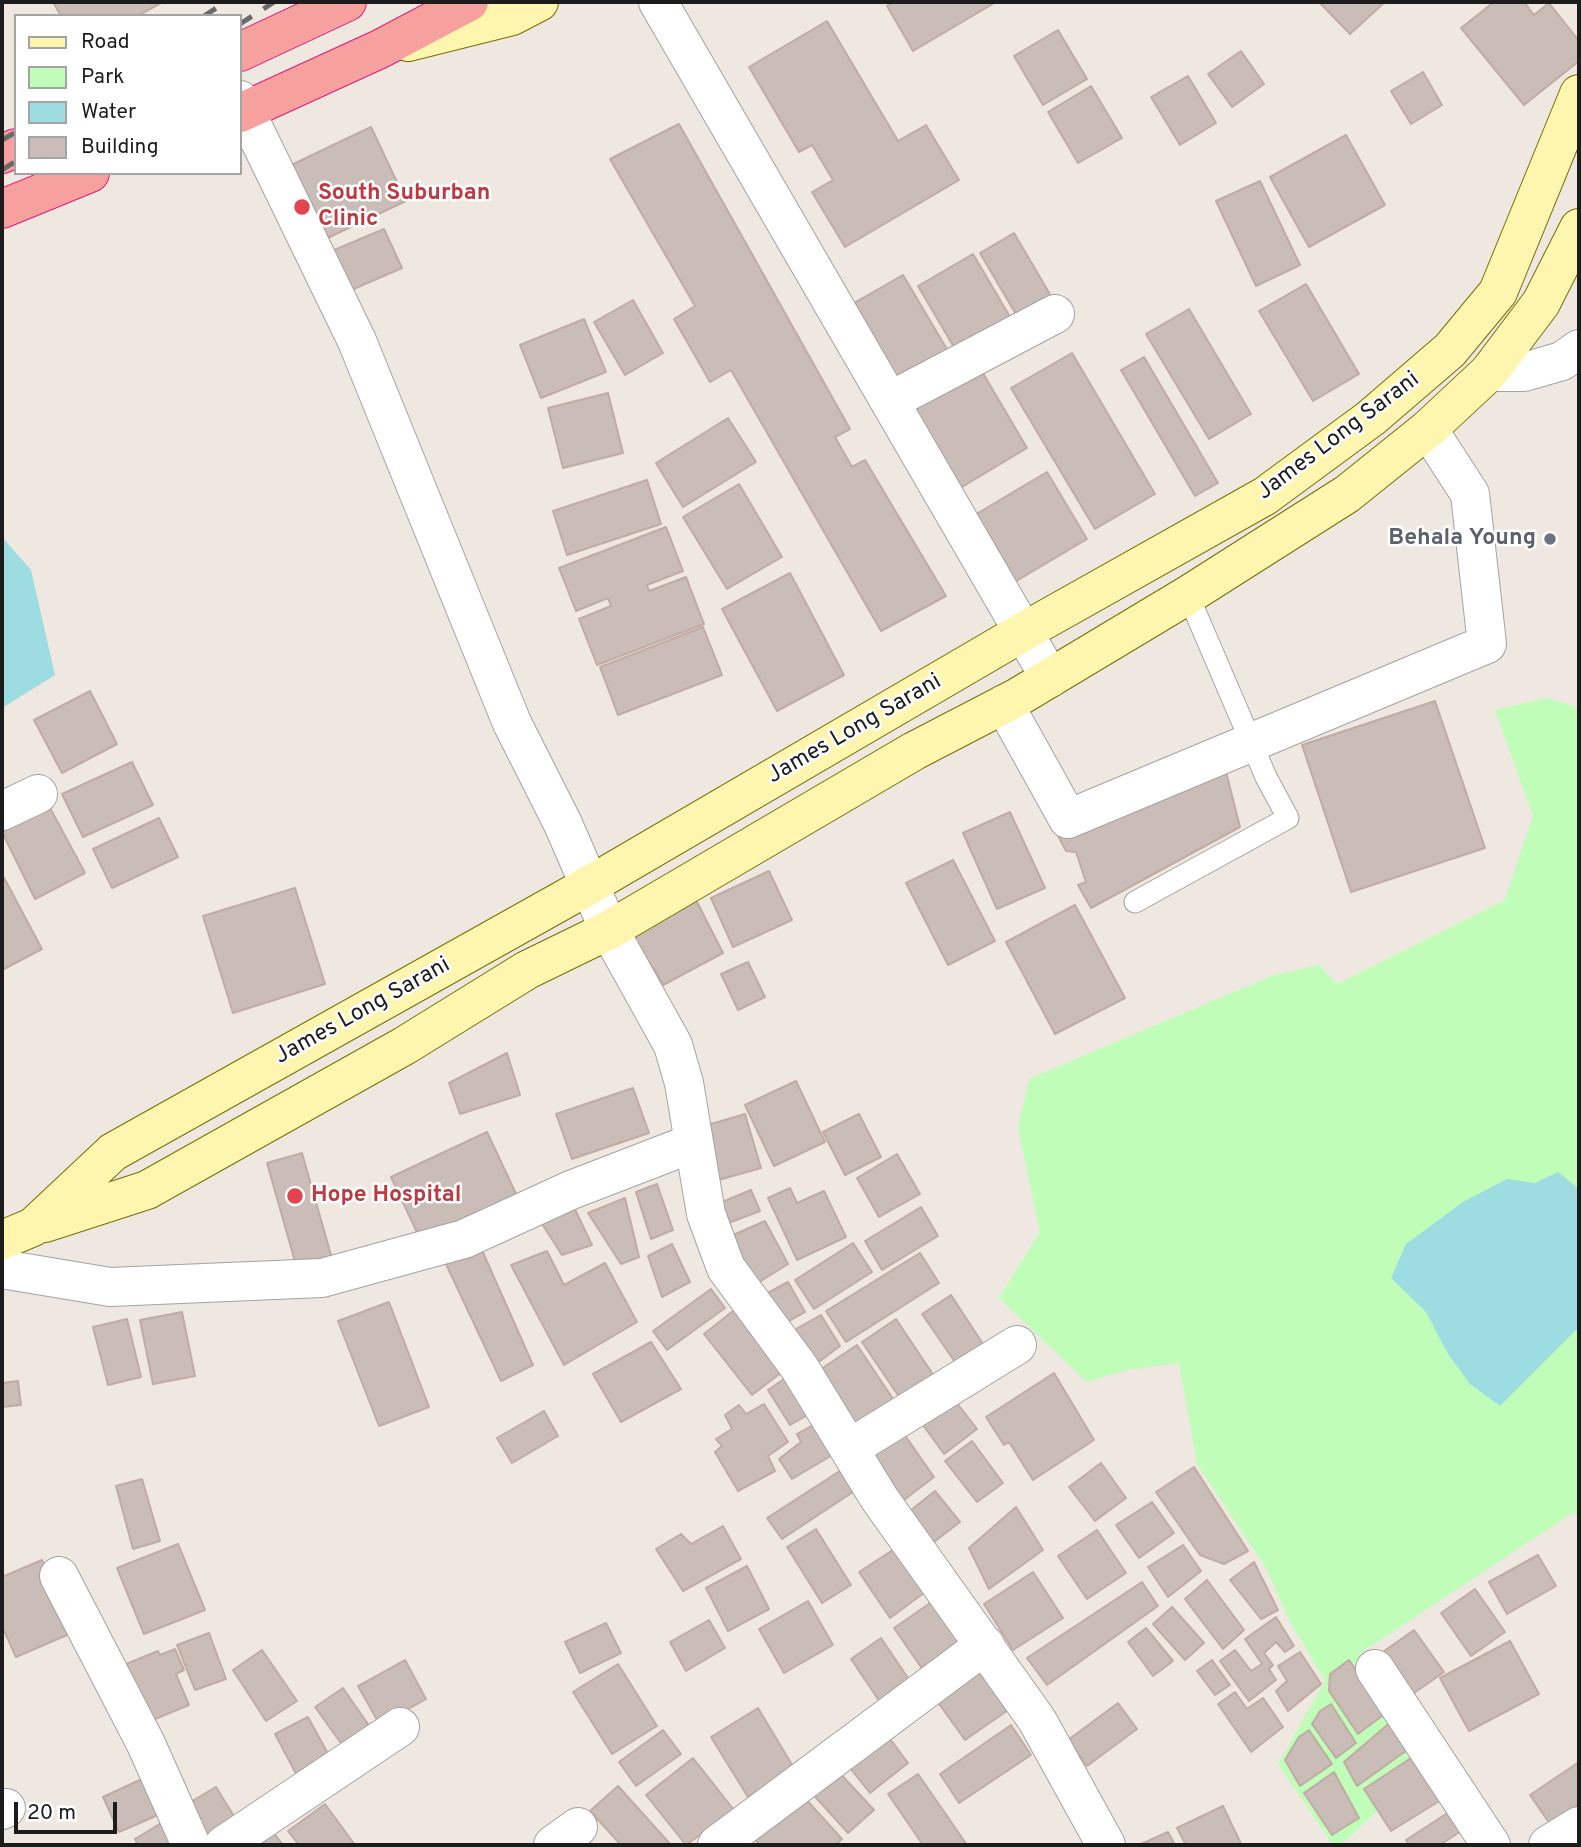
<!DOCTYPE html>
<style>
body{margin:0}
#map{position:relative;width:1581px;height:1847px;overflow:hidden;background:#eee8e1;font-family:Overpass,sans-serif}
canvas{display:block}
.frame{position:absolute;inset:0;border:4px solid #1c1c1c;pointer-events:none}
.legend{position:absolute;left:14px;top:14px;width:228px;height:161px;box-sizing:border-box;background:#fff;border:2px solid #a4a4a4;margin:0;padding:9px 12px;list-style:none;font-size:21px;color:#1c1c1c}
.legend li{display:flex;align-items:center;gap:14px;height:35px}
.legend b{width:35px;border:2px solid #a4a4a4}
.scale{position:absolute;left:14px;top:1802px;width:103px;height:32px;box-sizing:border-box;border:4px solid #1c1c1c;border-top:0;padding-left:9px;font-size:21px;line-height:24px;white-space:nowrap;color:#1c1c1c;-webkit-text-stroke:5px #fff;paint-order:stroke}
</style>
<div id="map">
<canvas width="1581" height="1847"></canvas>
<div class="frame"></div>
<ul class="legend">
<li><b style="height:9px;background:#fef5af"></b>Road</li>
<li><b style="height:19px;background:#bffdb9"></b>Park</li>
<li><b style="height:19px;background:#9ddce0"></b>Water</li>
<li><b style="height:19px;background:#cabcb7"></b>Building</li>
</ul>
<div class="scale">20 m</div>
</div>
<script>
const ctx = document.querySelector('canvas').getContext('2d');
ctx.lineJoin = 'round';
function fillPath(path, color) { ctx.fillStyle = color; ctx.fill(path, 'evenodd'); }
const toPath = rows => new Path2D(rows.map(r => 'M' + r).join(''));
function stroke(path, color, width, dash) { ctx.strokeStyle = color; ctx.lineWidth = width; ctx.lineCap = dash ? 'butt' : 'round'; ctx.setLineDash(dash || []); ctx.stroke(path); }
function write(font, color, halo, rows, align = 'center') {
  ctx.font = font + ' Overpass,sans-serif'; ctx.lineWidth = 5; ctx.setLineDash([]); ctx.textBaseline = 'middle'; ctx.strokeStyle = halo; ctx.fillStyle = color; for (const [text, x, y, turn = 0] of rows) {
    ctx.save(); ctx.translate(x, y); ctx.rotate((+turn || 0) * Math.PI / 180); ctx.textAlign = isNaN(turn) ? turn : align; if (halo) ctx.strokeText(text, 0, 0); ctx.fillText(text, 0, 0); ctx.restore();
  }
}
fillPath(toPath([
 [1547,698,1579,708,1579,1518,1574,1512,1359,1654,1431,1760,1341,1845,1333,1845,1278,1764,1325,1681,1288,1618,1266,1568,1197,1464,1179,1363,1127,1370,1087,1382,999,1298,1040,1232,1018,1127,1029,1079,1274,975,1319,965,1337,984,1505,900,1533,816,1495,710]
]), '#bffdb9');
fillPath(toPath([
 [2,537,31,570,55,675,2,708],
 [1558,1172,1579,1189,1579,1327,1500,1406,1470,1384,1448,1354,1426,1312,1391,1278,1406,1244,1463,1202,1507,1179,1535,1183]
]), '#9ddce0');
const building = toPath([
 [53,2,163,2,137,16,61,16,53,2],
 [895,2,996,2,913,51,887,6,895,2],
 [1319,2,1385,2,1350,34,1319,2],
 [1494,2,1524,2,1534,15,1549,3,1579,41,1579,61,1524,105,1461,28,1494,2],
 [827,21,898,141,926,125,959,180,845,247,812,192,833,180,812,145,799,152,749,67,827,21],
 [1058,30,1087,79,1043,105,1014,56,1058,30],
 [1241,51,1264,84,1232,107,1208,74,1241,51],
 [1423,72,1442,105,1411,124,1391,91,1423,72],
 [1188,76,1216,123,1180,145,1151,97,1188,76],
 [1091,86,1122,138,1078,163,1048,112,1091,86],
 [679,124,850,429,835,437,852,467,865,460,946,596,881,631,731,370,710,382,674,319,695,306,610,159,679,124],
 [371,127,406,201,321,241,285,168,371,127],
 [1346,135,1385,205,1309,247,1270,177,1346,135],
 [1260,181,1300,265,1256,286,1216,201,1260,181],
 [384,229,402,268,342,294,325,254,384,229],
 [1014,233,1051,296,1017,316,980,253,1014,233],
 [973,254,1013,322,958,354,918,286,973,254],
 [903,275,948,351,886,388,840,311,903,275],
 [1306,284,1359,374,1313,401,1259,311,1306,284],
 [633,300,663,353,625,375,594,322,633,300],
 [1189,309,1251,414,1209,439,1146,334,1189,309],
 [584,319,606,372,541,398,520,345,584,319],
 [1072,353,1155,494,1095,529,1011,388,1072,353],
 [1144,357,1218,483,1195,496,1121,370,1144,357],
 [977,363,1027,448,957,490,907,405,977,363],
 [608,393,623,453,563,468,548,408,608,393],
 [728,418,756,462,683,507,656,463,728,418],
 [1047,472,1087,539,1008,586,968,519,1047,472],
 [647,480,661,524,567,555,553,511,647,480],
 [739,484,782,557,727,589,683,517,739,484],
 [666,527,683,571,647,585,649,591,686,577,704,624,597,665,579,619,611,606,608,598,576,611,559,568,666,527],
 [790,573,844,675,777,711,722,609,790,573],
 [703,627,722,675,618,715,600,667,703,627],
 [90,691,117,744,62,773,34,720,90,691],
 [1435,701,1485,848,1351,892,1302,745,1435,701],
 [132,762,153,805,83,837,62,794,132,762],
 [1225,768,1240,827,1091,908,1078,885,1086,882,1076,852,1066,851,1054,828,1225,768],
 [49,806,85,873,35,899,2,832,49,806],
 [1010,812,1045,888,997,909,963,833,1010,812],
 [159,818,178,857,112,888,93,849,159,818],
 [953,860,995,941,948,965,906,883,953,860],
 [769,871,792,920,733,947,711,898,769,871],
 [2,874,42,949,2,970,2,874],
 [295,888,325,984,233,1013,203,916,295,888],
 [696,900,723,953,663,985,654,968,648,971,628,935,696,900],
 [1075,905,1125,998,1055,1034,1006,942,1075,905],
 [748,962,765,997,738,1010,721,974,748,962],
 [507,1053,520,1095,460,1114,449,1083,507,1053],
 [796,1081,825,1142,774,1166,745,1105,796,1081],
 [633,1088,649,1133,572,1159,556,1114,633,1088],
 [745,1114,761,1168,708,1183,711,1124,745,1114],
 [859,1114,881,1157,845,1175,823,1132,859,1114],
 [487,1132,518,1198,422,1243,391,1177,487,1132],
 [302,1153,333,1262,298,1272,267,1163,302,1153],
 [897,1154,920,1194,879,1217,857,1178,897,1154],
 [657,1184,673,1230,651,1239,636,1192,657,1184],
 [790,1188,797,1203,824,1191,846,1237,797,1260,768,1198,790,1188],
 [751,1190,760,1211,723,1225,715,1205,751,1190],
 [625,1198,639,1257,621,1264,588,1213,625,1198],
 [571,1201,592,1245,562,1255,537,1216,571,1201],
 [921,1207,938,1236,882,1270,865,1241,921,1207],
 [765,1221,788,1264,756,1284,722,1240,765,1221],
 [853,1243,872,1272,814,1309,795,1280,853,1243],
 [672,1244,690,1282,662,1297,648,1256,672,1244],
 [481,1248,533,1365,501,1381,445,1262,481,1248],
 [547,1251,564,1285,605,1263,637,1322,564,1365,511,1265,547,1251],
 [920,1253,939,1283,846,1342,826,1311,920,1253],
 [788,1282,805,1312,784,1324,764,1295,788,1282],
 [711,1289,725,1308,667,1350,653,1331,711,1289],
 [951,1295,985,1347,957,1365,922,1314,951,1295],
 [389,1302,429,1407,379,1426,338,1321,389,1302],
 [738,1307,786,1369,752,1395,704,1334,738,1307],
 [182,1312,195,1376,153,1384,140,1320,182,1312],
 [821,1315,840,1346,808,1370,785,1335,821,1315],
 [127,1319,141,1377,108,1385,93,1327,127,1319],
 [896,1319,936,1379,902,1401,862,1342,896,1319],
 [651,1342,681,1389,621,1422,593,1374,651,1342],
 [857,1345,897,1405,850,1437,809,1377,857,1345],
 [1054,1373,1094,1440,1033,1480,1009,1442,1004,1445,986,1417,1054,1373],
 [790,1375,813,1412,790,1425,768,1390,790,1375],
 [18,1381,21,1405,2,1407,2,1383,18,1381],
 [953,1398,977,1429,944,1454,920,1421,953,1398],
 [764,1404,788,1442,768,1456,775,1471,738,1491,715,1452,722,1446,716,1439,732,1429,725,1415,739,1405,746,1414,764,1404],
 [544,1411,558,1436,512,1463,497,1438,544,1411],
 [815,1424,834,1454,792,1479,779,1459,801,1442,797,1434,815,1424],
 [904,1434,934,1477,896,1506,866,1457,904,1434],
 [972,1441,1003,1483,977,1502,945,1461,972,1441],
 [1101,1463,1126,1498,1095,1521,1069,1487,1101,1463],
 [846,1467,859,1488,782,1539,767,1518,846,1467],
 [1194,1467,1248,1551,1224,1564,1200,1555,1156,1492,1194,1467],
 [142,1479,160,1541,133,1549,116,1486,142,1479],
 [935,1491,960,1522,926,1548,901,1518,935,1491],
 [1152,1502,1174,1533,1139,1558,1116,1525,1152,1502],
 [1016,1507,1043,1550,989,1589,969,1548,1016,1507],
 [723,1526,741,1559,683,1591,656,1549,681,1534,691,1544,723,1526],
 [816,1529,851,1585,822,1603,787,1547,816,1529],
 [1097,1530,1126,1573,1087,1599,1058,1556,1097,1530],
 [178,1544,205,1610,144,1634,117,1568,178,1544],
 [902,1544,932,1587,890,1618,859,1572,902,1544],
 [1183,1545,1201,1571,1168,1597,1148,1567,1183,1545],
 [1538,1555,1556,1586,1507,1614,1489,1582,1538,1555],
 [42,1560,74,1632,16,1657,2,1626,2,1577,42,1560],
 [1254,1562,1278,1610,1261,1619,1230,1580,1254,1562],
 [747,1566,769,1609,728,1631,706,1588,747,1566],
 [1033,1572,1063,1618,1013,1650,984,1604,1033,1572],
 [1207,1580,1244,1630,1223,1649,1185,1599,1207,1580],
 [1142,1582,1158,1606,1047,1685,1027,1658,1142,1582],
 [1475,1589,1505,1632,1471,1656,1441,1613,1475,1589],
 [936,1599,965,1641,923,1670,894,1628,936,1599],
 [808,1601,833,1645,784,1673,759,1629,808,1601],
 [1172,1607,1204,1643,1185,1660,1153,1624,1172,1607],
 [1276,1617,1294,1646,1285,1652,1276,1642,1264,1653,1273,1665,1269,1669,1276,1680,1249,1701,1220,1661,1235,1650,1251,1671,1262,1664,1245,1639,1276,1617],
 [709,1620,725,1648,686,1671,670,1642,709,1620],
 [606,1623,621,1653,580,1673,565,1642,606,1623],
 [1146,1628,1173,1661,1153,1676,1128,1642,1146,1628],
 [1414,1630,1444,1672,1410,1696,1380,1654,1414,1630],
 [209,1633,226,1679,195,1690,177,1645,209,1633],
 [881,1638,912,1684,882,1705,851,1659,881,1638],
 [1510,1641,1539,1694,1469,1731,1440,1678,1510,1641],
 [175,1649,184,1670,176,1674,189,1705,143,1724,119,1667,158,1651,160,1655,175,1649],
 [262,1650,297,1701,266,1721,233,1670,262,1650],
 [1300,1652,1321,1684,1288,1711,1276,1691,1287,1681,1278,1666,1300,1652],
 [405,1660,426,1699,380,1725,358,1686,405,1660],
 [1212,1660,1230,1685,1215,1695,1197,1671,1212,1660],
 [1349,1660,1386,1713,1358,1734,1329,1691,1330,1674,1349,1660],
 [977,1661,1011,1708,965,1740,932,1694,977,1661],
 [618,1664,657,1726,612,1754,573,1692,618,1664],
 [343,1688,370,1727,343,1746,315,1707,343,1688],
 [1235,1692,1247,1709,1263,1698,1283,1727,1251,1752,1218,1704,1235,1692],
 [1118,1703,1137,1729,1087,1766,1068,1740,1118,1703],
 [1331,1704,1356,1743,1336,1758,1312,1724,1320,1711,1331,1704],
 [758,1708,794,1768,748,1797,711,1737,758,1708],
 [308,1717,334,1765,301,1783,275,1734,308,1717],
 [1393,1720,1410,1748,1357,1786,1344,1762,1393,1720],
 [1011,1725,1031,1755,959,1803,940,1774,1011,1725],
 [663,1730,681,1754,636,1786,619,1762,663,1730],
 [1309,1730,1332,1764,1300,1786,1285,1760,1299,1737,1309,1730],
 [885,1732,908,1763,870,1793,846,1763,885,1732],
 [1414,1756,1441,1800,1391,1831,1364,1789,1414,1756],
 [693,1758,734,1810,686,1845,646,1795,693,1758],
 [1579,1762,1579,1804,1550,1824,1530,1795,1579,1762],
 [835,1768,874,1810,848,1833,810,1791,835,1768],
 [1334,1772,1359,1818,1332,1835,1304,1793,1334,1772],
 [918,1774,967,1845,923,1845,888,1794,918,1774],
 [142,1779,158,1815,119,1832,103,1797,142,1779],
 [618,1786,671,1845,621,1845,590,1811,618,1786],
 [216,1787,242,1829,216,1845,182,1807,216,1787],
 [802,1795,842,1839,835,1845,760,1845,754,1839,802,1795],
 [325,1804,355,1845,299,1845,288,1831,325,1804],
 [1223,1806,1241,1844,1186,1845,1177,1828,1223,1806],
 [1449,1812,1461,1831,1440,1845,1409,1845,1406,1840,1449,1812],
 [166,1820,181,1845,138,1845,135,1839,166,1820],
 [267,1824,283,1845,238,1845,267,1824],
 [1168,1832,1175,1845,1139,1845,1168,1832]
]);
fillPath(building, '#cabcb7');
stroke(building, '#c1aba2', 2);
const service = toPath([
 [1135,902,1288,818,1266,777,1188,595]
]);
const minor = toPath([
 [658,2,1050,678],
 [1489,372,1524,372,1562,361,1579,349],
 [890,401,1055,314],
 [1004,704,1068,819,1487,644,1470,494,1428,429],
 [2,811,38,794],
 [2,1269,110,1287,322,1278,464,1239,571,1190,693,1143],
 [850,1448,1017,1345],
 [59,1576,146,1744,191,1845],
 [1375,1669,1491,1845],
 [2,1810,6,1808],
 [224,1845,400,1727],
 [553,1845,578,1827],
 [717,1845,985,1645]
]);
const tertiary = toPath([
 [240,100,357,341,512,723,563,824,609,930,673,1045,684,1083,706,1214,726,1268,799,1367,879,1498,1037,1720,1106,1845],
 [1548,1845,1579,1826]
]);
const secondary = toPath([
 [408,42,512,16,539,2],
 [45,1223,147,1190,404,1046,527,970,609,930,914,751,1018,697,1188,595,1347,494,1428,429,1489,372,1541,303,1579,228],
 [2,1240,33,1227,113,1152,588,886,1023,632,1265,496,1371,418,1450,350,1498,292,1579,94]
]);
const trunk = toPath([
 [240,52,347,2],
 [240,113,380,49,469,2],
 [2,154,16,148],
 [2,209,90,173]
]);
stroke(service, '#a3a3a3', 23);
stroke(minor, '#a3a3a3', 40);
stroke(tertiary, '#a3a3a3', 40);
stroke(secondary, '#767000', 40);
stroke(trunk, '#e3177e', 40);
stroke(service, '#fff', 21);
stroke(minor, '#fff', 38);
stroke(tertiary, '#fff', 38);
stroke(secondary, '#fef5af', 38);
stroke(trunk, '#f6a19e', 38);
stroke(toPath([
 [204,16,226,2],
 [240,24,274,2],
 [2,140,16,132],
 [2,170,16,161]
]), '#6a6a6a', 5, [14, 14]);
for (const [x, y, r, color] of [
 [302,207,9,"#e0444e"],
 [1550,539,7,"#6b7280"],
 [295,1196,9,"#e0444e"]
]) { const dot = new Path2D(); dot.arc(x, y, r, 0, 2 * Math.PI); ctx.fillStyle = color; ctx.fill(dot); stroke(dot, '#fff', 2.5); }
write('bold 23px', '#be3a42', '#fff', [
 ["South Suburban",318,194],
 ["Clinic",318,220],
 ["Hope Hospital",311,1196]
], 'left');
write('23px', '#1c1c1c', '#fff', [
 ["James Long Sarani",1339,437,-37],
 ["James Long Sarani",855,730,-30],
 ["James Long Sarani",363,1012,-29]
]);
write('bold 23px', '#5b616d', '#fff', [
 ["Behala Young",1536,539]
], 'right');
</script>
